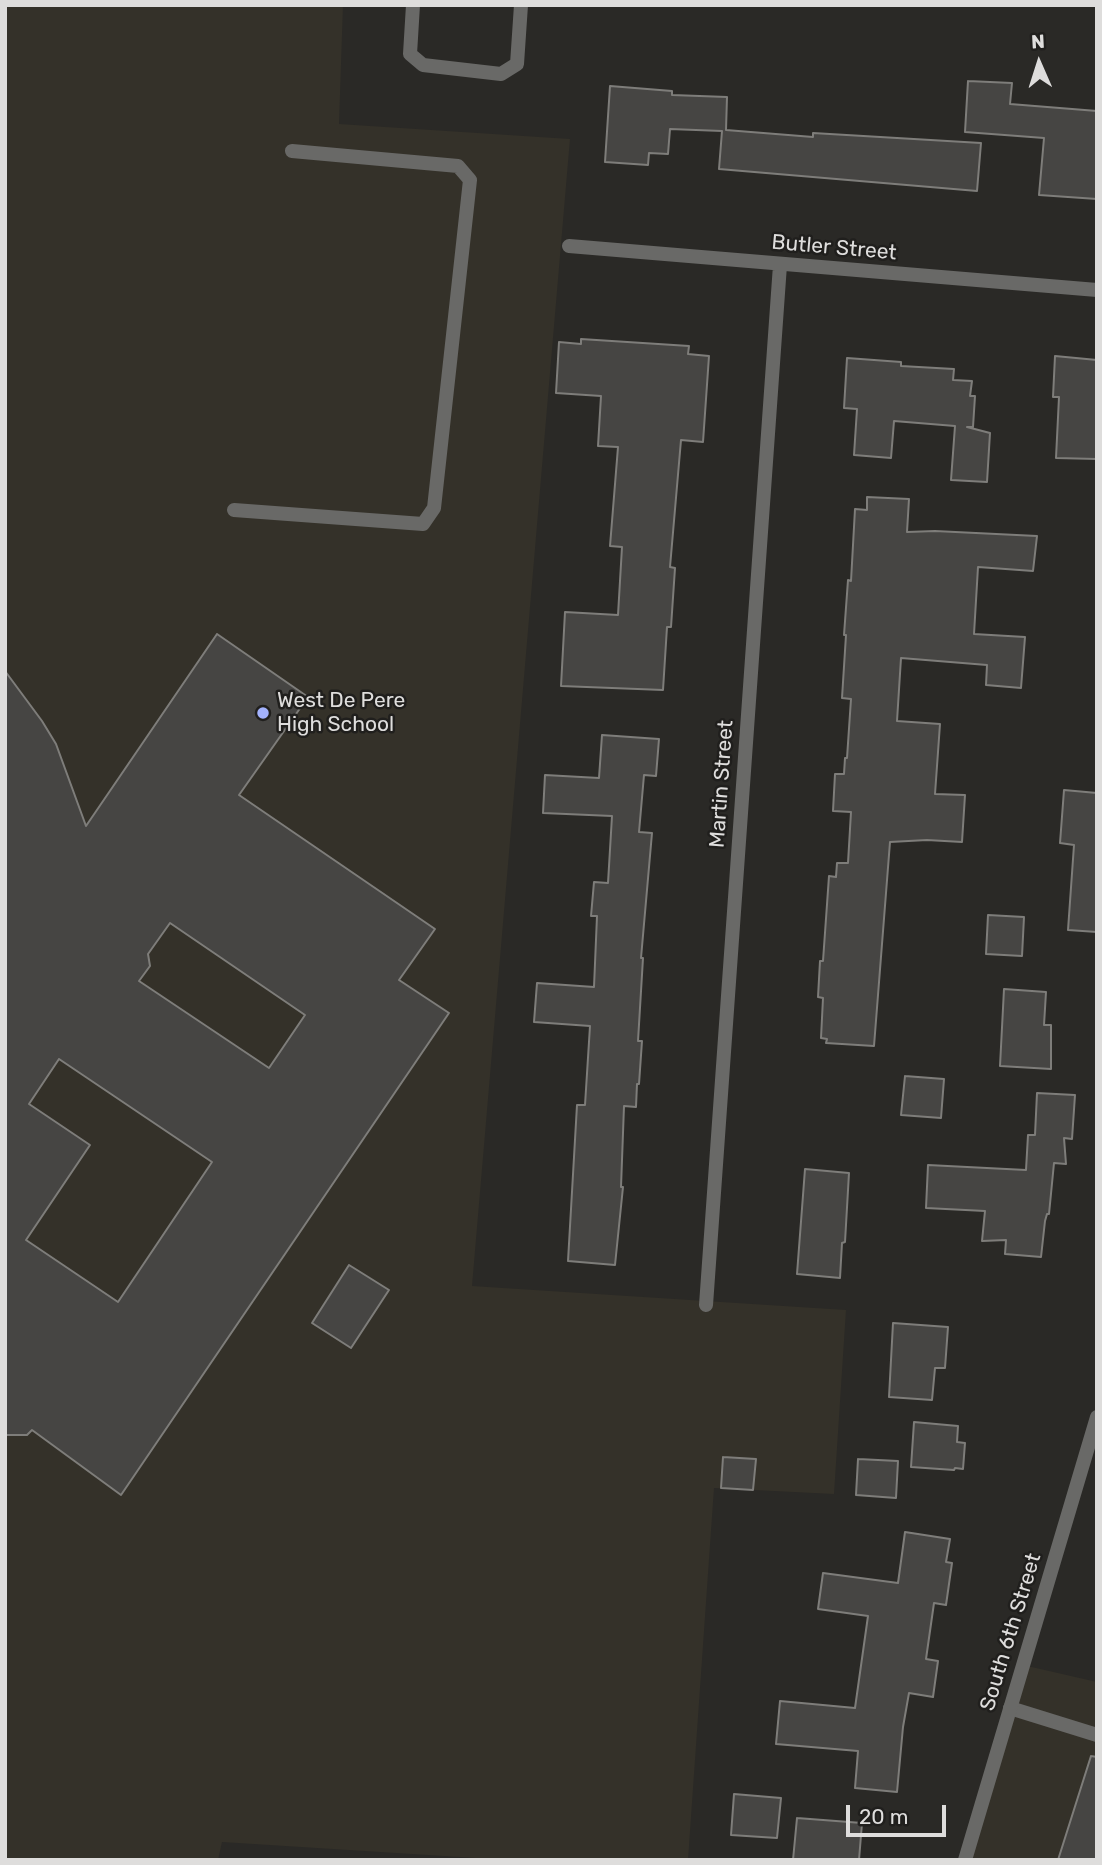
<!DOCTYPE html>
<style>
body{margin:0}
#map{position:relative;width:1102px;height:1865px;overflow:hidden;background:#2a2926;font-family:Rubik,sans-serif}
canvas{display:block}
.frame{position:absolute;inset:0;border:7px solid #dedddc;pointer-events:none}
.north{position:absolute;left:1004px;top:28px;width:70px;height:70px;-webkit-text-stroke:5px #201f1d;paint-order:stroke;rotate:357deg;font-size:19px;font-weight:700;line-height:28px;text-align:center;color:#dedddc}
.north::after{content:'';display:block;margin:auto;width:24px;height:32px;background:#dedddc;clip-path:polygon(50% 0,100% 100%,50% 72%,0 100%)}
.scale{position:absolute;left:846px;top:1805px;width:100px;height:32px;box-sizing:border-box;border:4px solid #dedddc;border-top:0;padding-left:9px;font-size:21px;line-height:24px;white-space:nowrap;color:#dedddc;-webkit-text-stroke:5px #201f1d;paint-order:stroke}
</style>
<div id="map">
<canvas width="1102" height="1865"></canvas>
<div class="frame"></div>
<div class="north">N</div>
<div class="scale">20 m</div>
</div>
<script>
const ctx = document.querySelector('canvas').getContext('2d');
ctx.lineJoin = 'round';
function fillPath(path, color) { ctx.fillStyle = color; ctx.fill(path, 'evenodd'); }
const toPath = rows => new Path2D(rows.map(r => 'M' + r).join(''));
function stroke(path, color, width, dash) { ctx.strokeStyle = color; ctx.lineWidth = width; ctx.lineCap = dash ? 'butt' : 'round'; ctx.setLineDash(dash || []); ctx.stroke(path); }
function write(font, color, halo, rows, align = 'center') {
  ctx.font = font + ' Rubik,sans-serif'; ctx.lineWidth = 5; ctx.setLineDash([]); ctx.textBaseline = 'middle'; ctx.strokeStyle = halo; ctx.fillStyle = color; for (const [text, x, y, turn = 0] of rows) {
    ctx.save(); ctx.translate(x, y); ctx.rotate((+turn || 0) * Math.PI / 180); ctx.textAlign = isNaN(turn) ? turn : align; if (halo) ctx.strokeText(text, 0, 0); ctx.fillText(text, 0, 0); ctx.restore();
  }
}
fillPath(toPath([
 [5,5,343,5,339,124,570,139,472,1286,846,1310,834,1494,714,1488,688,1860,507,1860,222,1842,218,1860,5,1860],
 [1023,1665,1097,1682,1097,1860,965,1860]
]), '#343129');
const building = toPath([
 [968,81,1012,83,1010,104,1097,111,1097,199,1039,195,1044,138,965,132,968,81],
 [610,86,672,91,672,95,727,97,726,130,813,137,813,133,981,143,977,191,719,169,722,131,670,129,668,154,649,153,648,165,605,162,610,86],
 [581,339,689,346,688,354,709,356,703,442,681,440,670,567,675,568,671,627,667,627,663,690,561,686,565,612,618,615,622,547,610,546,618,447,598,446,601,396,556,393,559,342,581,344,581,339],
 [1055,356,1097,360,1097,459,1056,458,1059,397,1053,397,1055,356],
 [847,358,901,362,901,366,954,369,953,380,972,381,970,396,975,396,973,427,967,427,990,433,987,482,951,480,955,426,894,421,891,458,854,455,857,409,844,408,847,358],
 [867,497,909,499,907,532,935,531,1037,536,1033,571,978,567,974,634,1025,637,1021,688,986,685,987,665,901,658,897,721,940,724,935,794,965,795,962,842,927,840,890,842,874,1046,826,1043,827,1039,821,1038,823,998,818,997,820,961,823,961,829,876,836,877,837,863,848,863,851,812,833,811,835,774,844,774,845,758,847,758,851,699,842,698,846,635,844,635,848,580,851,581,855,509,867,510,867,497],
 [217,634,308,697,239,795,435,929,399,980,449,1013,121,1495,32,1430,27,1435,5,1435,5,671,42,721,56,744,86,826,217,634],
 [170,923,305,1015,269,1068,139,981,150,966,148,954,170,923],
 [59,1059,212,1162,118,1302,26,1240,90,1145,29,1104,59,1059],
 [602,735,659,739,656,776,644,775,639,832,652,833,641,958,643,958,638,1041,642,1041,639,1084,637,1084,636,1107,624,1106,621,1187,623,1187,615,1265,568,1261,577,1105,585,1105,590,1026,534,1022,537,983,594,987,597,916,591,916,594,882,608,883,612,816,543,813,545,775,599,778,602,735],
 [1064,790,1097,793,1097,932,1068,930,1074,845,1060,843,1064,790],
 [988,915,1024,917,1022,956,986,954,988,915],
 [1004,989,1046,992,1044,1025,1051,1025,1051,1069,1000,1066,1004,989],
 [905,1076,944,1079,941,1118,901,1115,905,1076],
 [1037,1093,1075,1095,1072,1139,1064,1138,1066,1164,1054,1163,1049,1214,1047,1214,1045,1221,1041,1257,1005,1254,1006,1240,982,1241,985,1211,926,1208,928,1165,1026,1170,1028,1135,1035,1135,1037,1093],
 [805,1169,849,1173,845,1242,842,1243,840,1278,797,1274,805,1169],
 [349,1265,389,1290,351,1348,312,1323,349,1265],
 [893,1323,948,1327,945,1368,935,1368,932,1400,889,1397,893,1323],
 [914,1422,958,1426,957,1442,965,1443,963,1469,955,1468,954,1470,911,1467,914,1422],
 [723,1457,756,1459,753,1490,721,1488,723,1457],
 [858,1459,898,1461,896,1498,856,1495,858,1459],
 [905,1532,950,1539,946,1562,952,1563,946,1605,934,1603,926,1659,938,1661,933,1697,909,1693,903,1727,897,1792,855,1788,858,1751,776,1744,780,1701,855,1708,868,1616,818,1609,823,1573,898,1583,905,1532],
 [1091,1756,1097,1757,1097,1860,1058,1860,1091,1756],
 [734,1794,781,1798,777,1838,731,1835,734,1794],
 [797,1818,862,1823,859,1860,793,1860,797,1818]
]);
fillPath(building, '#464543');
stroke(building, '#7e7d7a', 2);
stroke(toPath([
 [413,5,410,54,423,65,501,74,517,64,521,5],
 [234,510,423,524,434,508,470,180,458,166,292,151],
 [1010,1708,1097,1735]
]), '#696967', 14);
stroke(toPath([
 [569,246,1097,290],
 [706,1305,780,265],
 [965,1860,1097,1417]
]), '#696967', 14);
for (const [x, y, r, color] of [
 [263,713,7,"#a3b2fd"]
]) { const dot = new Path2D(); dot.arc(x, y, r, 0, 2 * Math.PI); ctx.fillStyle = color; ctx.fill(dot); stroke(dot, '#201f1d', 2.5); }
write('21px', '#dedddc', '#201f1d', [
 ["Butler Street",834,248,5],
 ["Martin Street",722,784,-86],
 ["South 6th Street",1011,1632,-73]
]);
write('21px', '#dedddc', '#201f1d', [
 ["West De Pere",277,701],
 ["High School",277,725]
], 'left');
</script>
